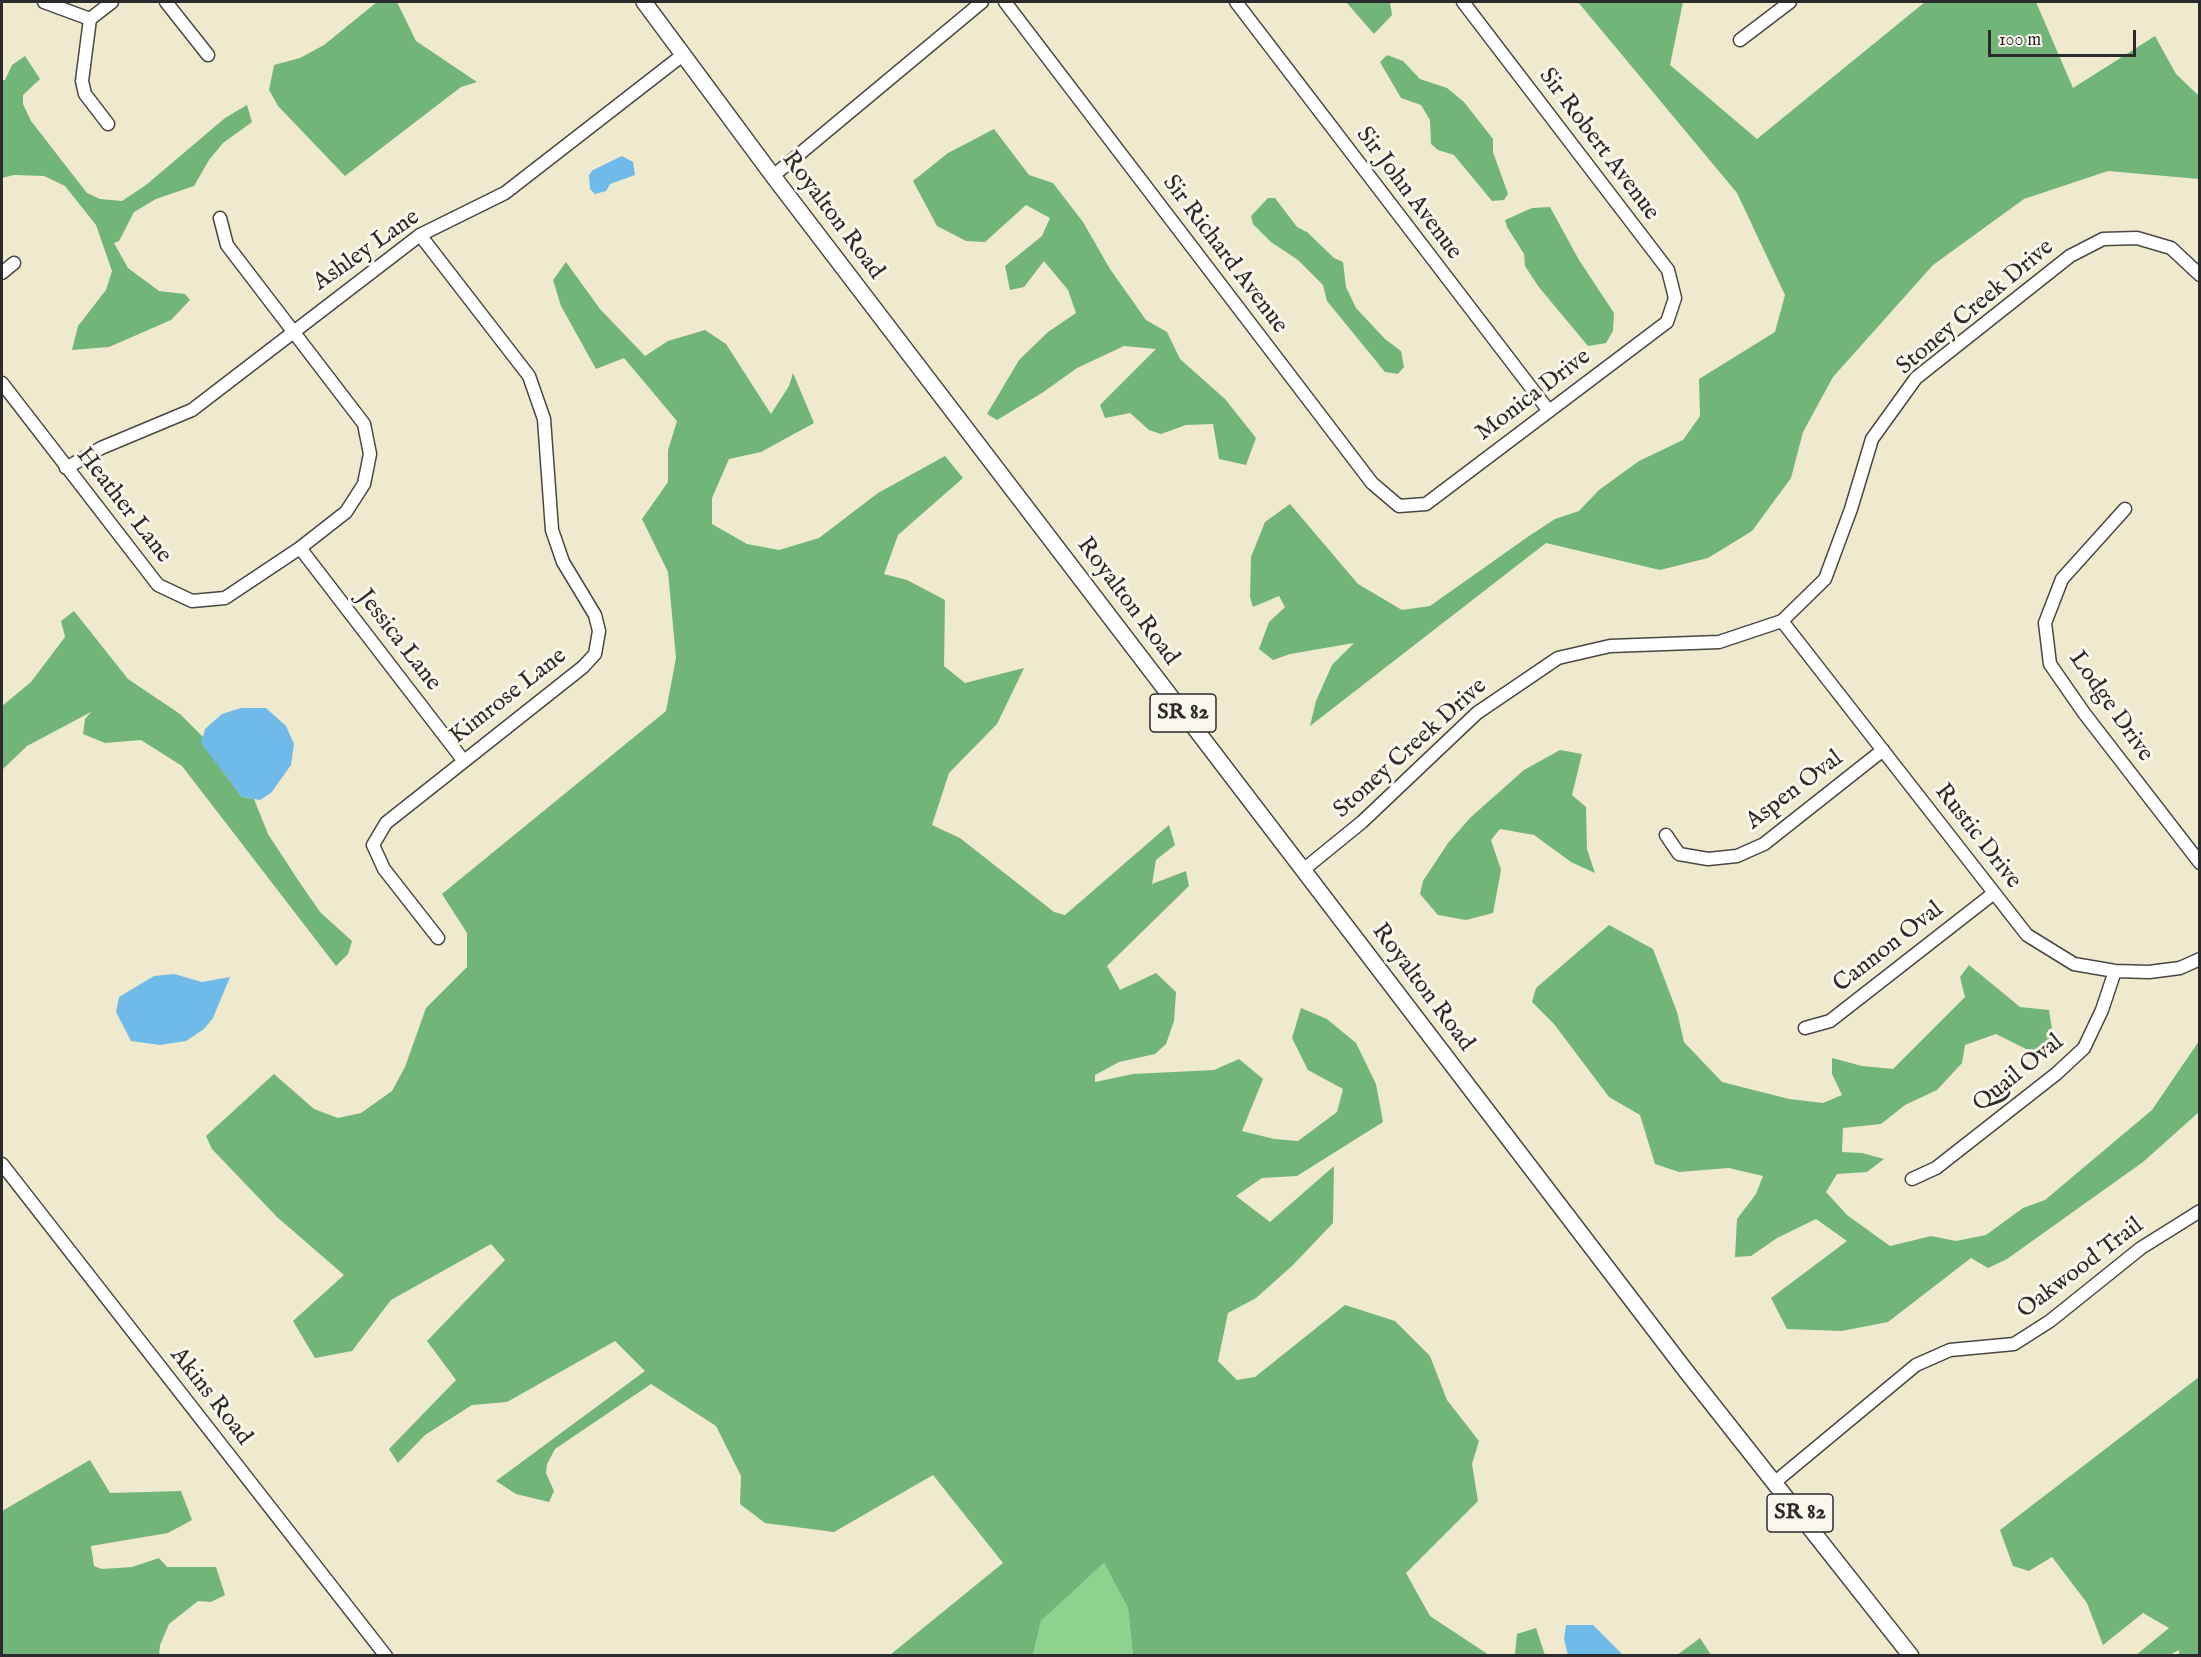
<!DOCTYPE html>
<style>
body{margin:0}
#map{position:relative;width:2201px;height:1657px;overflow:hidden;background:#efe9ce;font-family:"IM FELL English",serif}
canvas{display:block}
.frame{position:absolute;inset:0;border:3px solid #2b2b2b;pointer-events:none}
.scale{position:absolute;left:1988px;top:30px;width:148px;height:27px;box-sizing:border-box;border:3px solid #2b2b2b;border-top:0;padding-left:8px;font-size:18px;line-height:21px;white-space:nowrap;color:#2b2b2b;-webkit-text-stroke:4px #fbf7ec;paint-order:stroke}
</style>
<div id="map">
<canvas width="2201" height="1657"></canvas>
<div class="frame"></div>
<div class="scale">100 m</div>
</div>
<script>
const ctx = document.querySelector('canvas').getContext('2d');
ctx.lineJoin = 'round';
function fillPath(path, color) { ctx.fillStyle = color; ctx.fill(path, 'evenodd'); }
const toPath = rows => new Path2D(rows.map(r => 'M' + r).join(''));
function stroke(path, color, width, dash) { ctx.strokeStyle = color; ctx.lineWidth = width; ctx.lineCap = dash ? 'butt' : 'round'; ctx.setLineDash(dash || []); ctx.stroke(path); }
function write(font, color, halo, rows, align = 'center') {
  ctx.font = font + ' "IM FELL English",serif'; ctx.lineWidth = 6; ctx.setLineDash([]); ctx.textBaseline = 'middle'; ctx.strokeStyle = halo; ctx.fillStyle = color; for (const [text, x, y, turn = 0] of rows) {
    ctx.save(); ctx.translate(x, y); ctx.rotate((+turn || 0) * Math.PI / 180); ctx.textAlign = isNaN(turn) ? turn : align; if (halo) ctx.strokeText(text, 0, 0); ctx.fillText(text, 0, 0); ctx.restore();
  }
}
fillPath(toPath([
 [1104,1563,1128,1608,1133,1655,1033,1656,1041,1621]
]), '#8ed38d');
fillPath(toPath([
 [377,2,397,2,416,41,477,82,461,87,345,176,278,106,269,90,274,65,300,58,324,45],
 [1346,2,1390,2,1392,15,1374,34],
 [1578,2,1683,2,1670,65,1757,139,1925,2,2036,2,2073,88,2155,36,2176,74,2199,96,2199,179,2108,171,2024,199,1933,265,1833,377,1803,432,1791,478,1752,531,1708,558,1660,570,1546,543,1310,726,1316,701,1332,665,1354,643,1290,654,1273,660,1259,649,1269,622,1285,607,1279,596,1253,607,1250,597,1251,557,1265,522,1290,504,1358,584,1402,610,1430,606,1529,536,1555,519,1579,511,1599,490,1639,461,1683,440,1700,416,1699,379,1775,332,1785,295,1737,193],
 [1387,55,1403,61,1420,79,1447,88,1464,102,1493,139,1493,152,1508,194,1504,200,1492,201,1454,155,1438,150,1431,144,1430,120,1421,105,1401,98,1380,62],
 [25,56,40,79,23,95,23,104,31,121,87,193,100,199,122,201,146,185,225,118,247,105,252,122,223,143,209,160,194,186,156,199,134,212,119,241,114,243,128,268,159,291,185,294,190,300,171,320,109,347,72,350,78,326,106,290,112,271,96,225,65,186,44,176,14,175,2,178,2,80,5,80,12,65],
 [994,129,1029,175,1053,183,1083,222,1110,269,1146,320,1167,332,1180,359,1225,399,1256,438,1246,465,1219,459,1213,424,1186,425,1161,434,1149,430,1130,413,1105,418,1100,405,1156,349,1124,346,1077,368,1042,393,997,420,987,414,1019,360,1048,332,1076,313,1068,290,1044,261,1024,287,1010,290,1005,266,1042,236,1050,218,1026,205,985,242,966,241,937,226,913,181,948,153],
 [1268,198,1275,198,1297,227,1307,232,1334,258,1343,262,1346,287,1356,308,1385,339,1401,351,1404,367,1398,374,1385,372,1327,301,1323,285,1298,260,1271,242,1253,224,1251,216],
 [1550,207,1579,260,1614,313,1613,331,1606,343,1588,346,1538,286,1525,266,1524,254,1507,227,1505,220,1532,208],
 [566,262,600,309,645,356,668,341,705,330,726,344,771,414,789,386,793,373,814,423,761,452,729,459,712,498,712,524,747,544,779,550,819,538,878,493,945,456,963,478,898,535,884,574,907,580,945,600,944,666,965,683,1024,668,997,724,949,773,932,825,960,838,1054,912,1065,915,1169,825,1175,845,1156,860,1152,884,1186,871,1189,886,1107,966,1120,990,1156,973,1176,992,1174,1021,1166,1044,1155,1054,1119,1062,1095,1075,1095,1082,1133,1074,1214,1070,1239,1059,1263,1079,1242,1131,1274,1139,1298,1141,1337,1112,1343,1089,1308,1070,1292,1038,1301,1008,1327,1019,1356,1043,1376,1084,1383,1122,1297,1176,1262,1178,1236,1196,1270,1222,1334,1166,1333,1223,1292,1266,1256,1298,1228,1313,1218,1361,1237,1380,1255,1377,1345,1305,1395,1321,1430,1356,1447,1400,1479,1441,1472,1464,1478,1501,1406,1573,1430,1616,1489,1655,1133,1655,1128,1608,1104,1563,1041,1621,1033,1655,890,1655,1003,1563,933,1475,834,1532,765,1523,740,1504,741,1476,716,1426,651,1384,555,1449,547,1464,546,1473,554,1491,549,1502,516,1494,496,1481,645,1371,615,1341,507,1402,472,1405,425,1435,398,1463,389,1449,456,1380,427,1341,505,1260,491,1244,391,1300,352,1351,315,1358,293,1321,344,1275,277,1217,212,1149,206,1136,274,1074,314,1109,338,1118,361,1113,392,1091,405,1067,426,1008,467,967,467,933,442,894,666,711,676,658,668,572,642,519,668,482,668,450,677,421,624,358,596,369,561,306,553,280],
 [74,611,128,679,180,714,203,737,202,743,242,797,254,799,268,834,298,880,320,912,352,941,348,954,336,966,182,766,141,740,105,743,83,734,85,719,91,712,27,746,2,770,2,706,31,682,65,637,61,621],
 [1560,750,1582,754,1572,795,1586,807,1587,849,1595,873,1571,862,1534,835,1500,829,1491,840,1501,870,1493,913,1466,920,1438,915,1420,894,1423,881,1448,843,1471,817,1524,770],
 [1609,925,1653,949,1677,1012,1684,1042,1722,1082,1789,1099,1823,1103,1842,1095,1832,1074,1832,1058,1862,1066,1893,1069,1965,997,1960,977,1969,965,2020,1007,2049,1010,2055,1049,2038,1055,1996,1034,1965,1045,1962,1063,1937,1090,1905,1105,1881,1124,1843,1128,1842,1152,1862,1153,1884,1159,1867,1172,1837,1174,1826,1192,1847,1215,1890,1246,1931,1236,1956,1241,1986,1235,2023,1208,2045,1200,2152,1110,2199,1041,2199,1112,2143,1162,2007,1259,1988,1268,1971,1258,1888,1322,1842,1331,1787,1329,1771,1298,1847,1241,1816,1219,1777,1238,1751,1256,1735,1257,1737,1219,1756,1194,1763,1176,1729,1168,1679,1172,1655,1164,1640,1115,1609,1097,1554,1024,1532,1002,1536,988],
 [2199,1377,2199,1655,2179,1655,2179,1650,2170,1655,2136,1655,2169,1628,2143,1613,2103,1645,2087,1603,2052,1557,2029,1571,2013,1566,2000,1530],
 [90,1460,110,1493,181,1491,192,1520,168,1533,91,1546,94,1566,102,1569,132,1567,159,1558,167,1567,216,1567,225,1595,211,1602,198,1601,169,1624,160,1645,159,1655,2,1655,2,1511],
 [1536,1628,1545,1655,1515,1655,1517,1634],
 [1700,1638,1711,1655,1677,1655]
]), '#72b578');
fillPath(toPath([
 [622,156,633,162,635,175,610,184,606,191,595,194,590,189,589,175,593,170],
 [241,708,266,708,286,726,294,744,291,765,271,793,260,800,242,797,201,743,205,729,222,714],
 [174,974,202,982,230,977,213,1018,204,1029,186,1041,160,1045,131,1041,116,1012,119,997,154,976],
 [1566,1625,1593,1625,1623,1655,1568,1655,1564,1639]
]), '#6fbae8');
const minor = toPath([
 [44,2,90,19],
 [166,2,208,55],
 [1005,2,1372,483,1399,506,1426,504,1667,322,1675,298,1668,270,1463,2],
 [1236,2,1549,411],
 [1740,40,1790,2],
 [108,124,85,94,82,81,90,19,112,2],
 [773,176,982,2],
 [420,235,529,376,544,419,552,530,563,562,595,615,599,631,595,654,583,667,386,823,373,845,384,869,438,938],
 [2,273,14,263],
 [2,383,158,585,192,601,225,598,300,548,346,512,364,484,370,454,364,424,227,245,220,218],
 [66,468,101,448,192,410,420,235,505,193,684,54],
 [2125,509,2062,579,2045,623,2050,664,2084,713,2200,863],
 [300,548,463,760],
 [1782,621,2027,935,2074,964,2115,971,2149,972,2180,968,2200,959],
 [1666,835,1679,854,1708,859,1737,856,1764,844,1883,750],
 [1303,870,1362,822,1477,713,1558,658,1610,646,1719,642,1782,621,1825,579,1851,509,1872,439,1916,378,2070,256,2103,239,2137,238,2171,248,2200,275],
 [1805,1028,1830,1021,1994,893],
 [2,1164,386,1656],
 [1912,1179,1936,1168,2056,1074,2084,1048,2102,1010,2115,971],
 [1775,1482,1916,1365,1950,1350,2014,1344,2050,1321,2141,1248,2200,1211]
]);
const major = toPath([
 [644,2,773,176,1686,1371,1911,1656]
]);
stroke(minor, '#484843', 15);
stroke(major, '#484843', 18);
stroke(minor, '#fff', 12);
stroke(major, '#fff', 15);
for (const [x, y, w] of [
 [1183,713,66],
 [1800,1513,66]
]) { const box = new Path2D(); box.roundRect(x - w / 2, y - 19, w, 38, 4.5); ctx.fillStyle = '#fbf7ec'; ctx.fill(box); stroke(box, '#2b2b2b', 1.5); }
write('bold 22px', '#2b2b2b', null, [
 ["SR 82",1183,713],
 ["SR 82",1800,1513]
]);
write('24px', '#2b2b2b', '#fbf7ec', [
 ["Sir Robert Avenue",1598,145,53],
 ["Sir John Avenue",1408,194,53],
 ["Royalton Road",832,216,53],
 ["Ashley Lane",367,251,-35],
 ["Sir Richard Avenue",1224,255,53],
 ["Stoney Creek Drive",1976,308,-40],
 ["Monica Drive",1534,396,-37],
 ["Heather Lane",123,506,52],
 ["Royalton Road",1127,602,53],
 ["Jessica Lane",398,641,52],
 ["Kimrose Lane",509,697,-38],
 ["Lodge Drive",2110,707,55],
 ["Stoney Creek Drive",1411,749,-42],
 ["Aspen Oval",1795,791,-37],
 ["Rustic Drive",1977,837,52],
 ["Cannon Oval",1889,948,-38],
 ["Royalton Road",1422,988,53],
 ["Quail Oval",2019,1074,-39],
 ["Oakwood Trail",2081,1269,-37],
 ["Akins Road",210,1397,52]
]);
</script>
